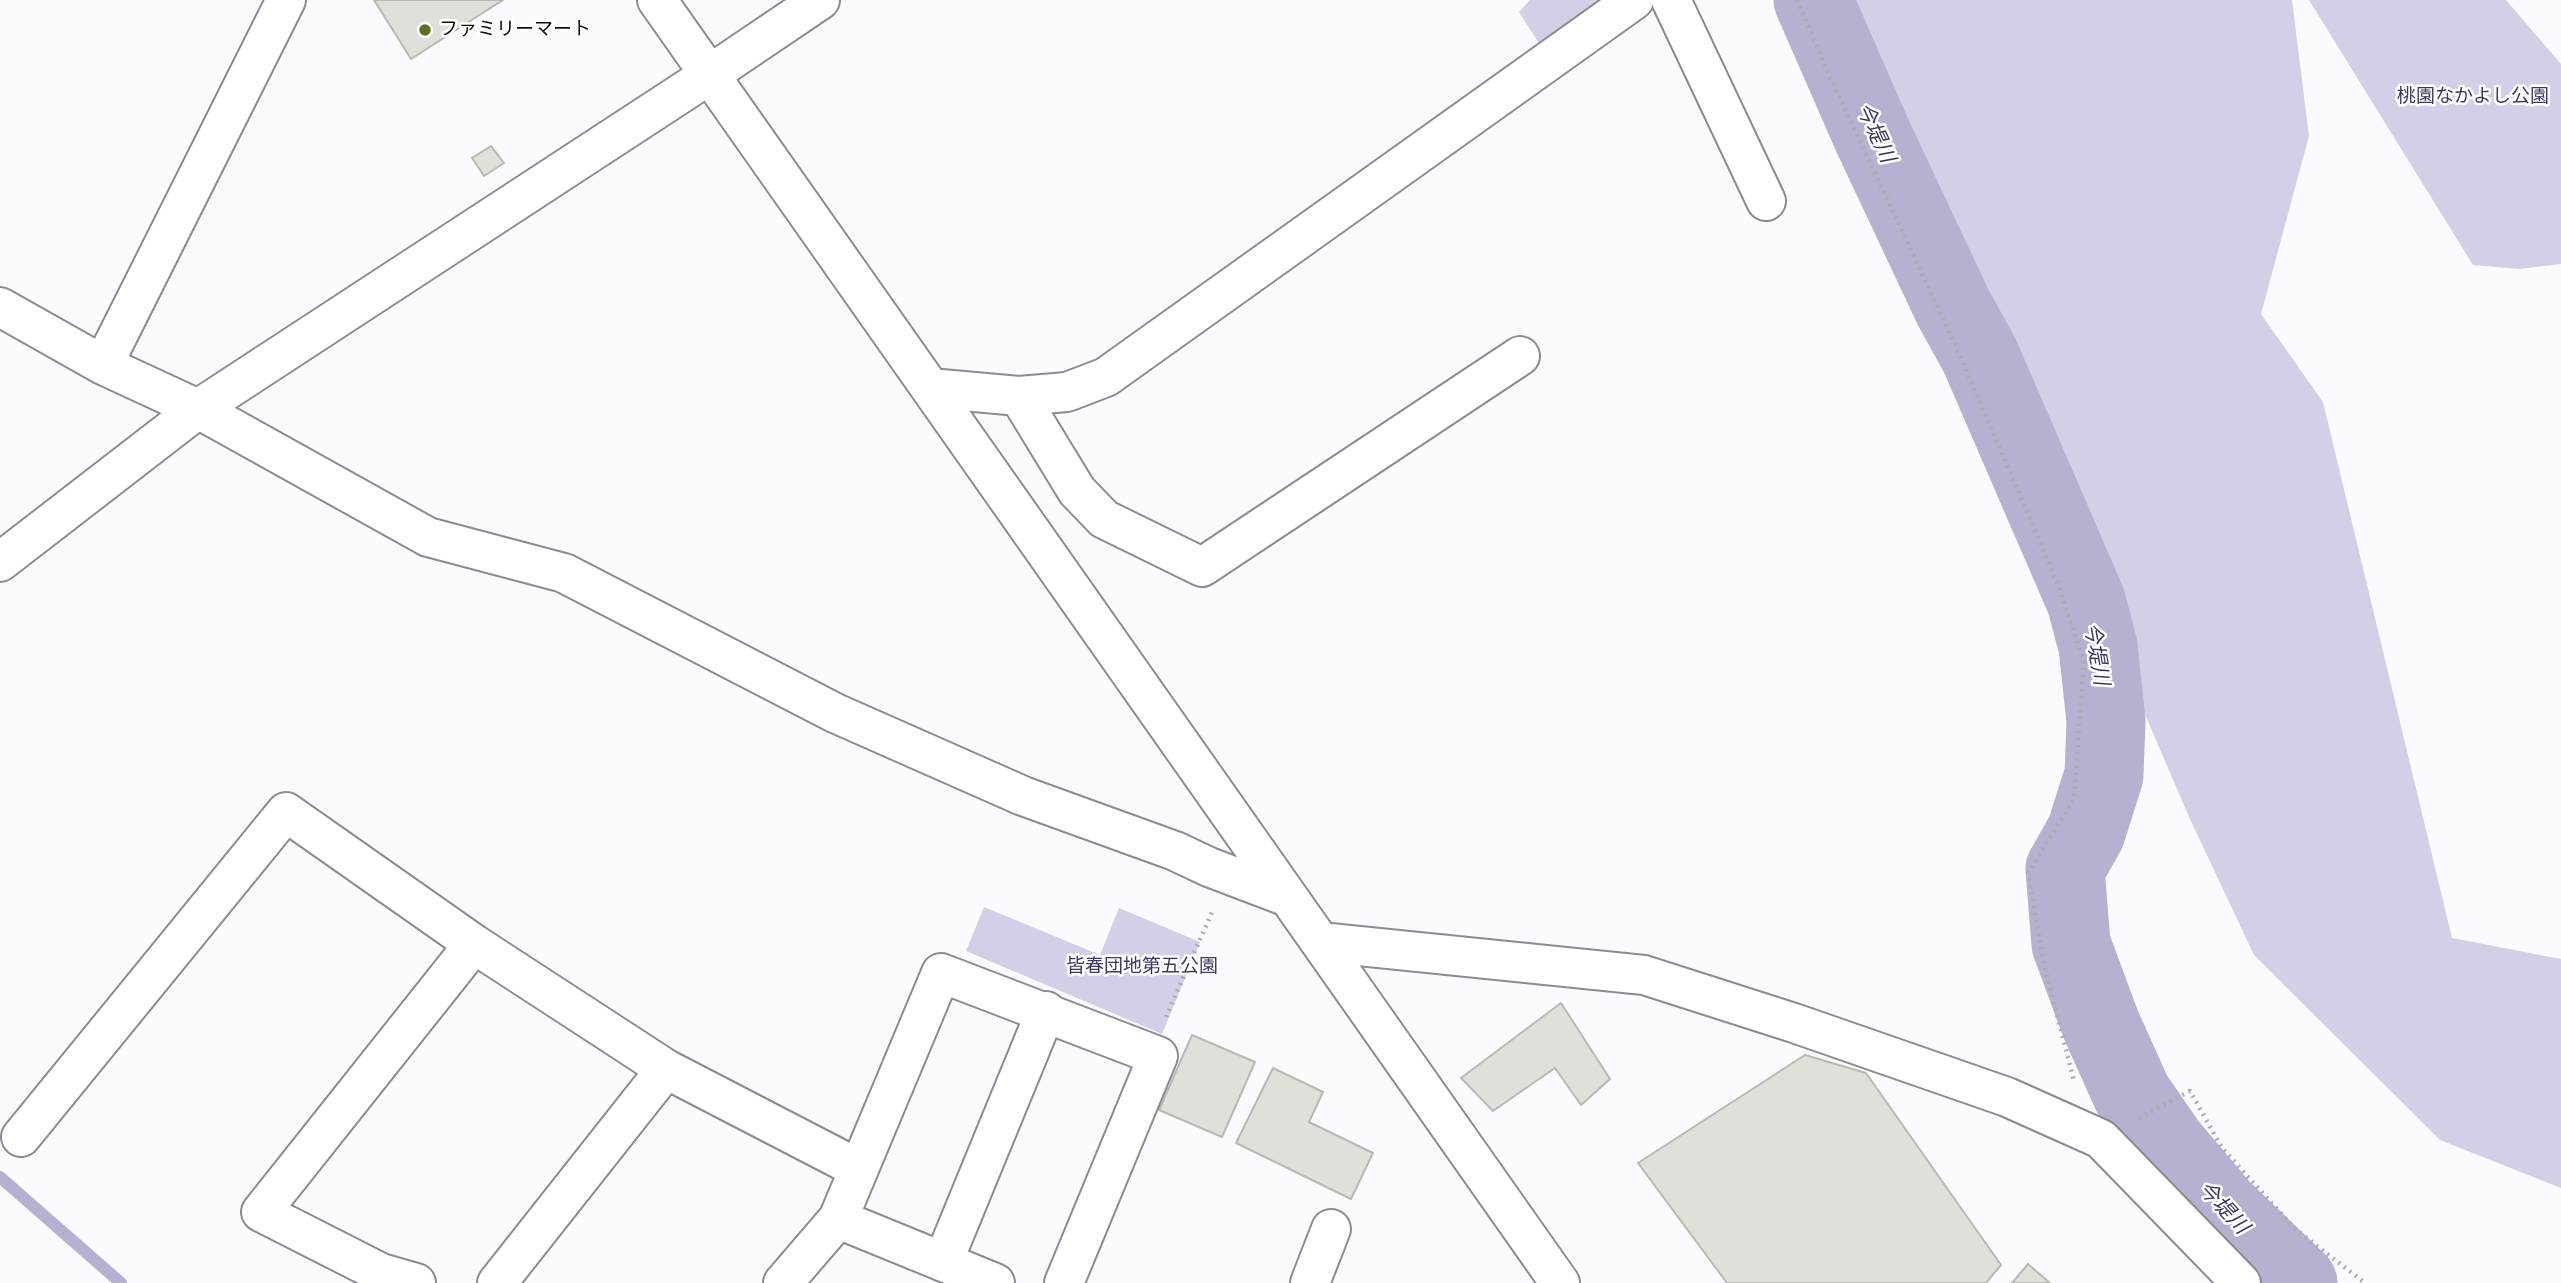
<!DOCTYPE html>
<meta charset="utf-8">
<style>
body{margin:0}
canvas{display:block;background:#fbfafe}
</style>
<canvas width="2561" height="1283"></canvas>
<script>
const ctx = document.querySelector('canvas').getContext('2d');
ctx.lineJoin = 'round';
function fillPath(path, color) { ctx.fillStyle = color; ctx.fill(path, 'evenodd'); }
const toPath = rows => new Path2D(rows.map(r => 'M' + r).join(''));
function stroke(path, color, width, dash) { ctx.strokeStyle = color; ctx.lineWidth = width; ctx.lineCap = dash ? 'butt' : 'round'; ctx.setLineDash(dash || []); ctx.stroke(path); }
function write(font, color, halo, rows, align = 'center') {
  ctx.font = font + ' Rubik,"Noto Sans JP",sans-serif'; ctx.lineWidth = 5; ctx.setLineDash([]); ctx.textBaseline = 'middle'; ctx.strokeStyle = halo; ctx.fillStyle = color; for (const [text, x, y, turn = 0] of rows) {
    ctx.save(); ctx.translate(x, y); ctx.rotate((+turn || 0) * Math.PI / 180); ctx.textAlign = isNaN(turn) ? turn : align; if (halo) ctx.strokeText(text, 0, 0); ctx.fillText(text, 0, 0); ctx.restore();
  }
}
fillPath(toPath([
 [1530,0,1611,0,1542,48,1519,12],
 [1838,0,2292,0,2309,136,2261,314,2323,402,2452,938,2561,959,2561,1188,2440,1140,2254,955,2190,819],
 [2309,0,2506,0,2561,64,2561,264,2519,269,2473,265],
 [984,907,1100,955,1119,908,1200,942,1162,1034,966,951]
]), '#d3cfe7');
stroke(toPath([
 [0,1177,121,1283]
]), '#b6b1d0', 12);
stroke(toPath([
 [1813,0,1873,137,1953,307,1980,356,2086,601,2098,646,2106,721,2104,775,2086,832,2065,869,2071,944,2101,1025,2132,1094,2167,1145,2221,1209,2298,1283]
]), '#b6b1d0', 79);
const building = toPath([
 [374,0,503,0,411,59,374,0],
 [491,146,504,163,484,176,472,158,491,146],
 [1561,1003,1610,1079,1581,1105,1555,1068,1493,1111,1461,1078,1561,1003],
 [1192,1035,1255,1062,1222,1137,1159,1110,1192,1035],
 [1805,1055,1866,1073,2001,1265,1986,1283,1727,1283,1638,1163,1805,1055],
 [1273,1068,1323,1092,1309,1122,1373,1153,1351,1199,1236,1143,1273,1068],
 [2028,1264,2050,1283,2012,1283,2028,1264]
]);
fillPath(building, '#dee1da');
stroke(building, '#b7b9b3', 2);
const minor = toPath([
 [657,0,1560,1283],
 [1671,0,1766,201],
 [0,307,103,365,198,409,428,537,564,573,835,713,1023,796,1175,851,1209,867,1288,897],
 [103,365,286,0],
 [930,388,1019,396,1067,392,1106,377,1634,0],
 [1019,396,1077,491,1104,519,1202,567,1520,356],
 [0,562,198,409,709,75,820,0],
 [1320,942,1644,975,1794,1023,2007,1097,2101,1139,2241,1283],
 [21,1137,286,812,474,944,666,1069,859,1169],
 [838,1219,995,1283],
 [943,1262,1046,1011],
 [416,1283,381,1273,261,1212,474,944],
 [497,1283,666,1069],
 [783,1283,838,1219,941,973,1158,1056,1064,1283],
 [1310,1283,1331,1229]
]);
stroke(minor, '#8c8b92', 42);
stroke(toPath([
 [1797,0,1830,77,1958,351,2058,584,2084,662,2074,799,2028,873,2044,964,2074,1081],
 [1166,1017,1212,912],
 [2139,1118,2190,1091,2222,1148,2295,1229,2365,1283]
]), '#acacaf', 4.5, [2, 5]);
stroke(minor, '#fff', 38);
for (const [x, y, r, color] of [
 [425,30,7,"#5d7221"]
]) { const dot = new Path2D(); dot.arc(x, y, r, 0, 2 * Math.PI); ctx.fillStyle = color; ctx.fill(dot); stroke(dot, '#fff', 2.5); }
write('19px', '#0c0c0e', '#fff', [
 ["ファミリーマート",439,30]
], 'left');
write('19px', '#413763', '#fff', [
 ["桃園なかよし公園",2473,97],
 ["皆春団地第五公園",1142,967]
]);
write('italic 21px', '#3e3460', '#fff', [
 ["今堤川",1875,133,65],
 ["今堤川",2096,654,80],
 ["今堤川",2223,1208,47]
]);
</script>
